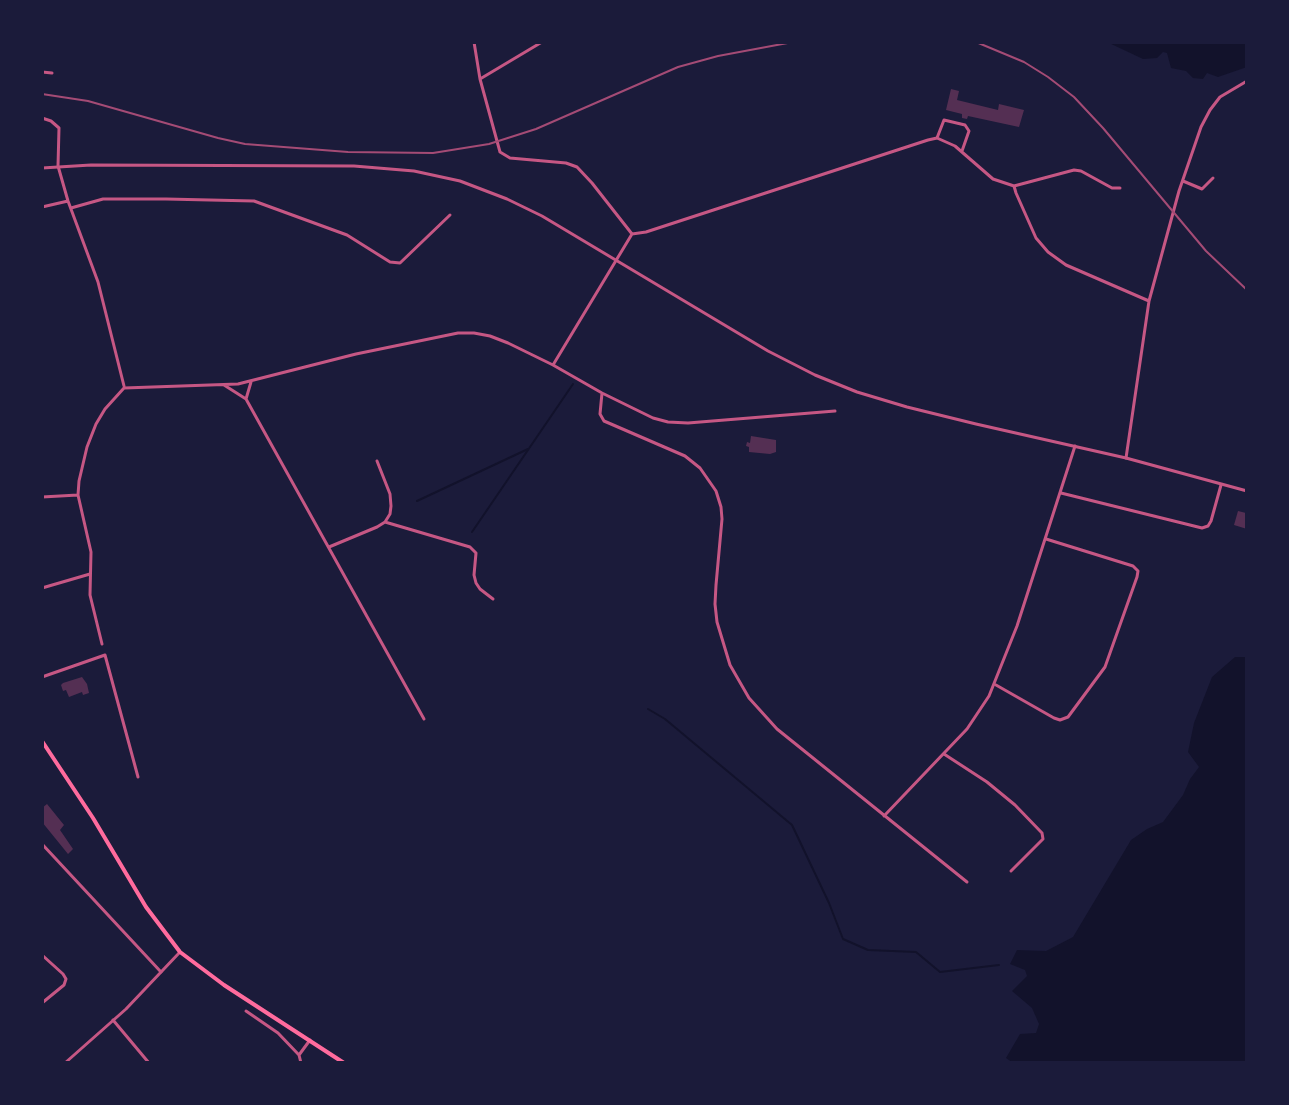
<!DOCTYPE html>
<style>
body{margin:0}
#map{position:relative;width:1289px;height:1105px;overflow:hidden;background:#1b1b3a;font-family:Helvetica,sans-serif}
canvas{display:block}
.frame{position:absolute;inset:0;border:44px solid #1b1b3a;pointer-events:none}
</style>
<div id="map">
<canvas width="1289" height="1105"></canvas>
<div class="frame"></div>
</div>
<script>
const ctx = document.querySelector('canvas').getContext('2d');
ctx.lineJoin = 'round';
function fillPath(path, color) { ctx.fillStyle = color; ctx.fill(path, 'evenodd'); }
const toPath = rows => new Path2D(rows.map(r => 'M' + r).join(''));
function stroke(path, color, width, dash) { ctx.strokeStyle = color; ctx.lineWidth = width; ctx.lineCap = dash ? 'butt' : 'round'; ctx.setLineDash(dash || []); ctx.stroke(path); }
fillPath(toPath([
 [1107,42,1247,42,1247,67,1218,77,1207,73,1203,79,1193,78,1186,71,1171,68,1167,53,1163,52,1157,58,1143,59],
 [1235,657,1247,657,1247,1063,1013,1063,1006,1058,1020,1034,1036,1033,1039,1024,1032,1008,1012,991,1027,976,1025,970,1010,964,1017,950,1046,951,1073,937,1131,840,1147,829,1163,822,1183,795,1190,779,1199,767,1188,752,1194,723,1212,677]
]), '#12122b');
stroke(toPath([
 [417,501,528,449],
 [472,532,573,384],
 [648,709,665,719,792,825,829,903,843,939,868,950,916,952,940,972,999,965]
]), '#12122b', 2);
fillPath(toPath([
 [951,89,959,91,957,100,998,110,999,104,1024,110,1019,127,968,116,967,119,962,118,962,114,946,110],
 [751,436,776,440,776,452,770,454,749,452,749,447,746,446,747,442,750,443],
 [1238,511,1246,513,1247,529,1234,525],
 [82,677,87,684,89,693,83,695,82,692,69,697,66,690,63,691,61,685,63,683],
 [47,804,64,825,60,830,73,849,68,854,42,822,42,808]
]), '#542f53');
stroke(toPath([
 [474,42,480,79,500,152,510,158,566,163,577,167,592,183,632,234],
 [42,72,52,73],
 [480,79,542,42],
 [42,118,51,121,59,128,58,166,68,201,98,282,124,386],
 [937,138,944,120,965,125,969,131,962,151],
 [1183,181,1202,189,1213,178],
 [1014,186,1016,193,1036,238,1048,252,1066,265,1149,301],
 [42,207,68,201],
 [71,208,103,199,166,199,254,201,347,235,390,262,400,263,450,215],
 [553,365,632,234,646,232,928,140,937,138,955,146,993,179,1014,186,1074,170,1081,171,1112,188,1120,188],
 [224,385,246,399,251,382],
 [602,393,600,414,604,421,685,456,700,468,716,491,721,507,722,519,716,585,715,604,717,622,730,665,749,698,777,729,967,882],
 [246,399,424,719],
 [1126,458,1149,301,1179,191,1201,127,1210,110,1220,97,1247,81],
 [1061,493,1202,528,1208,526,1211,521,1221,485],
 [42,497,78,495],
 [385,522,470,547,476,553,474,575,476,583,480,589,493,599],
 [329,547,377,527,385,522,390,514,391,506,390,494,377,461],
 [42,588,90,574],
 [102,644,90,595,91,552,78,495,79,481,87,447,96,424,105,409,124,388,238,384,356,354,458,333,474,333,490,336,508,343,553,365,602,393,653,418,668,422,688,423,835,411],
 [42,677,105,655,138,777],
 [996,685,1054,718,1060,720,1068,717,1105,667,1137,577,1138,571,1133,566,1046,539],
 [944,754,987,782,1015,805,1042,833,1043,839,1011,871],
 [884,816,967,729,989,696,1017,626,1075,446],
 [42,844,161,972],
 [42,955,63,974,66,979,64,985,42,1003],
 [246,1011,278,1033,299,1055,301,1063],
 [113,1020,149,1063],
 [299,1055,310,1040]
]), '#c65784', 3);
stroke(toPath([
 [42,168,91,165,354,166,414,171,460,181,507,199,542,216,768,351,815,375,857,392,907,407,976,424,1126,458,1247,491],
 [65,1063,126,1009,180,952]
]), '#c65784', 3);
stroke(toPath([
 [42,741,93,818,146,907,180,952,224,985,344,1063]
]), '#ff6b9d', 4);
stroke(toPath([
 [976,42,1024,62,1048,77,1074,97,1103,128,1206,251,1247,290],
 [42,94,88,101,218,138,245,144,348,152,433,153,489,144,536,129,678,67,718,56,793,42]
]), '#a44b75', 2);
</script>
